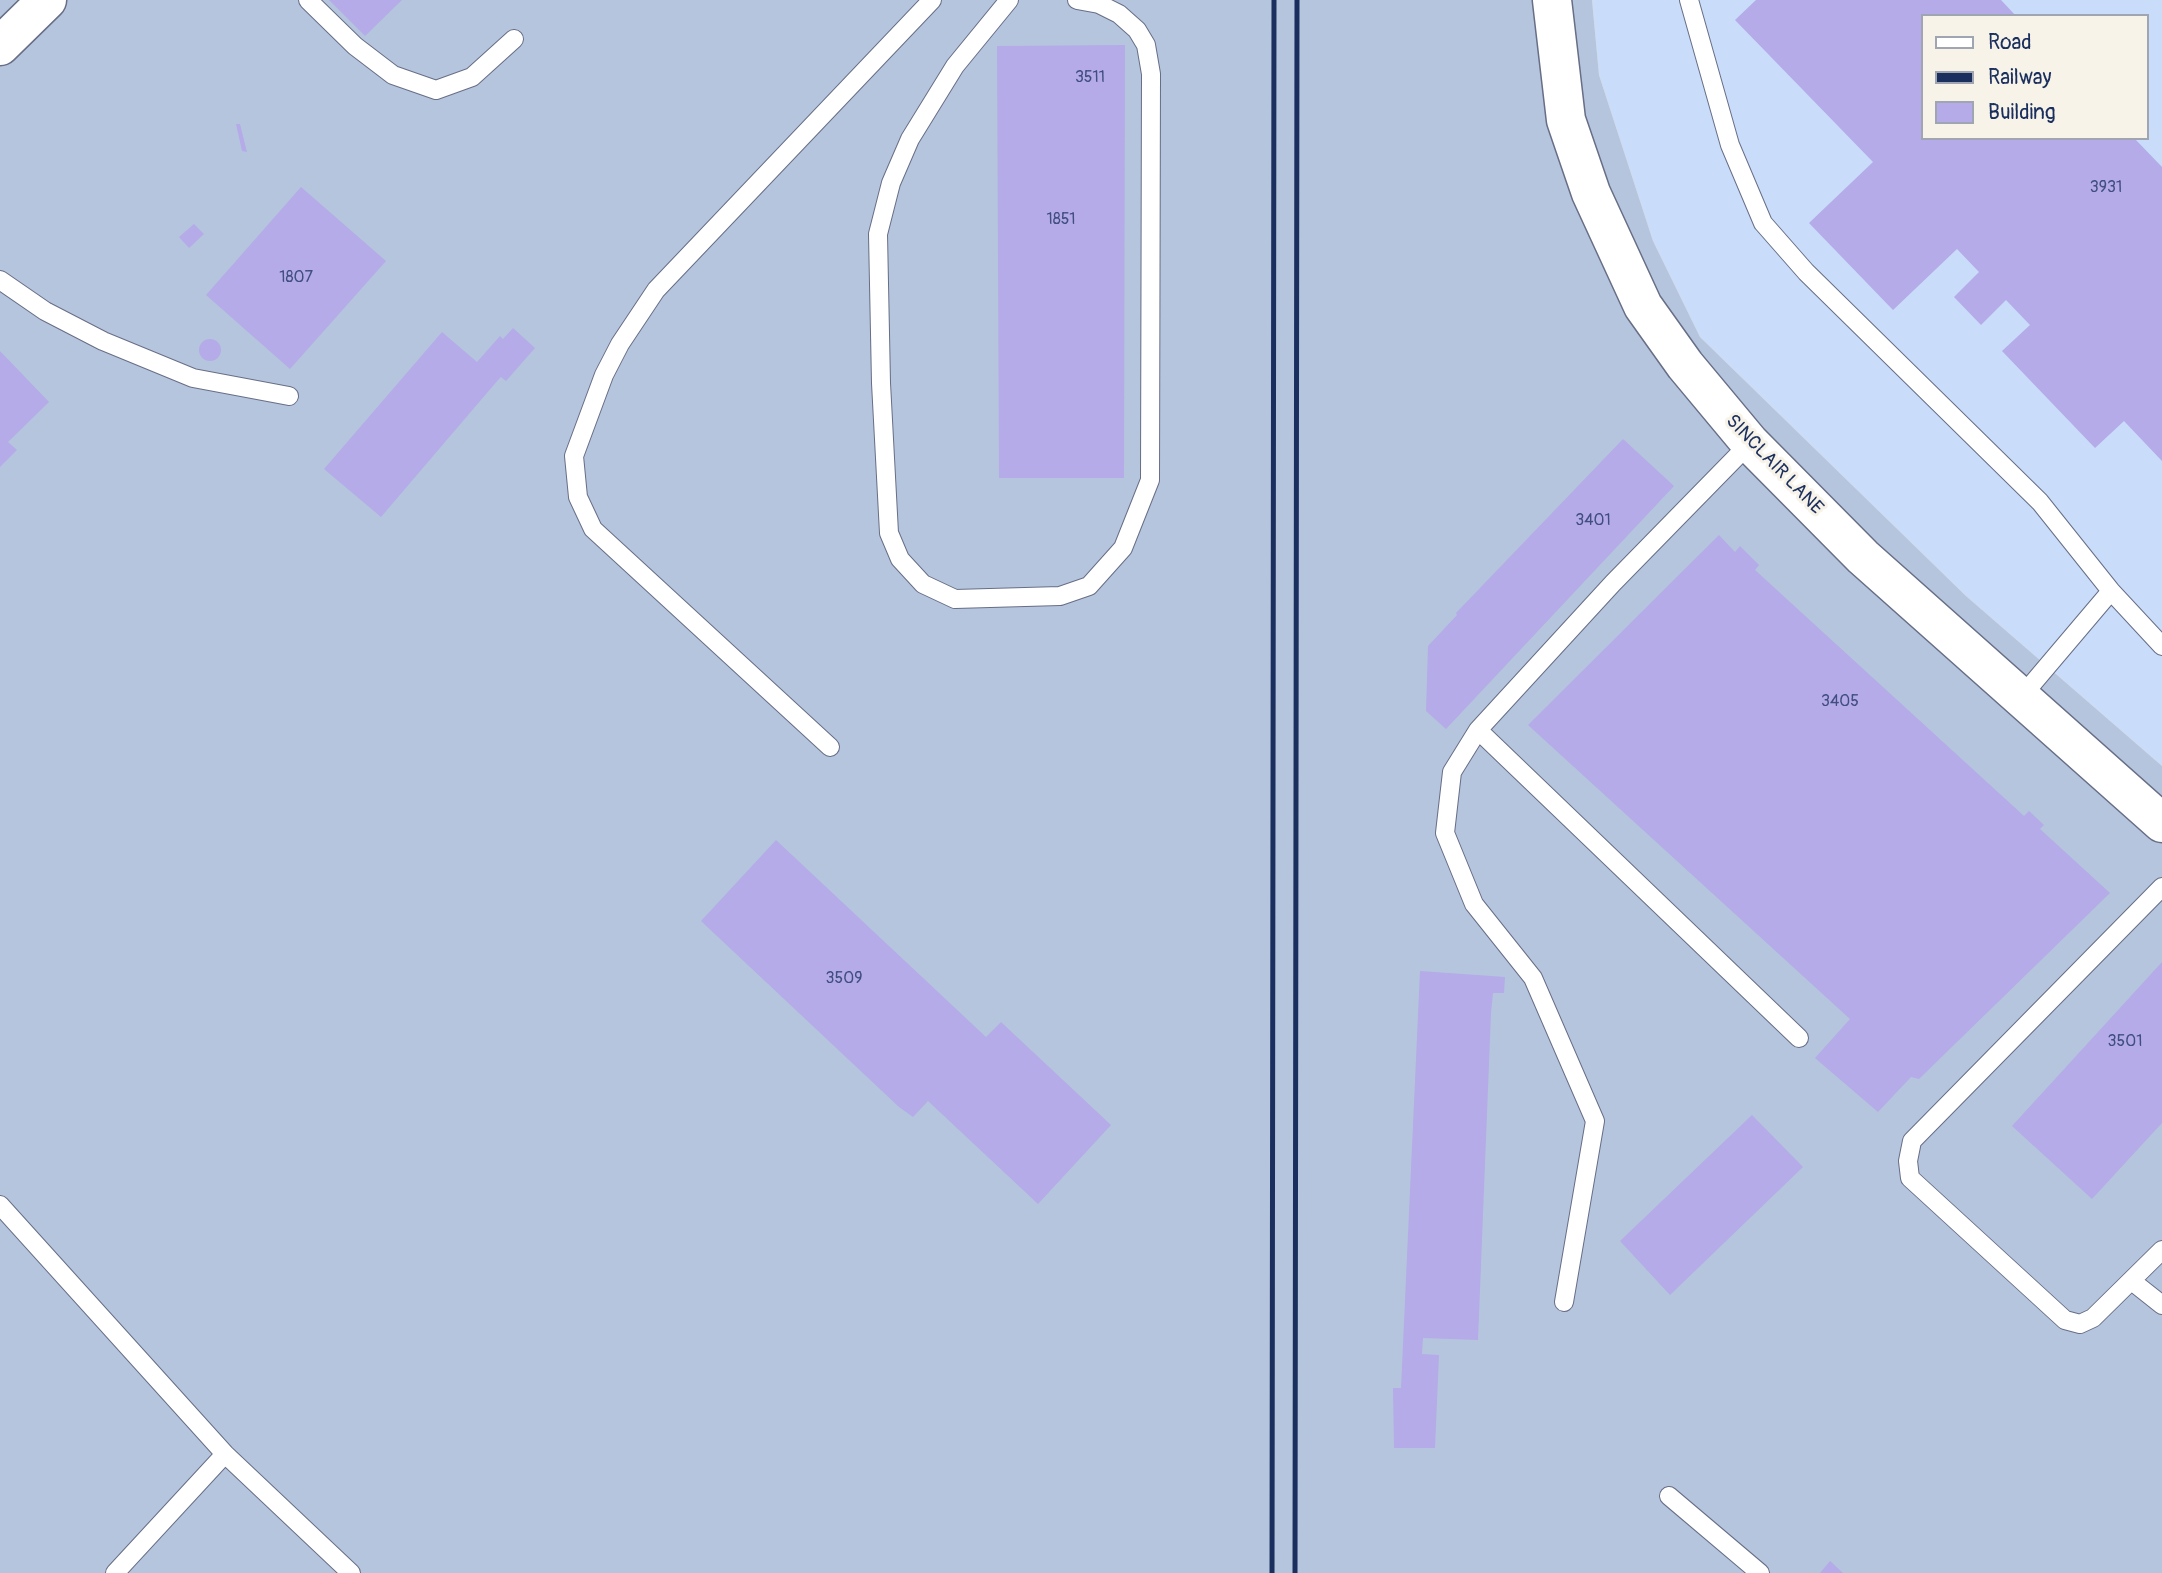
<!DOCTYPE html>
<style>
body{margin:0}
#map{position:relative;width:2162px;height:1573px;overflow:hidden;background:#f5e4cf;font-family:Pangolin,sans-serif}
canvas{display:block}
.legend{position:absolute;left:1921px;top:14px;width:228px;height:126px;box-sizing:border-box;background:#f7f3e8;border:2px solid #9fa5b1;margin:0;padding:9px 12px;list-style:none;font-size:21px;color:#1b2f5e}
.legend li{display:flex;align-items:center;gap:14px;height:35px}
.legend b{width:35px;border:2px solid #9fa5b1}
</style>
<div id="map">
<canvas width="2162" height="1573"></canvas>
<ul class="legend">
<li><b style="height:9px;background:#fff"></b>Road</li>
<li><b style="height:9px;background:#1b2f5e"></b>Railway</li>
<li><b style="height:19px;background:#b4abe8"></b>Building</li>
</ul>
</div>
<script>
const ctx = document.querySelector('canvas').getContext('2d');
ctx.lineJoin = 'round';
function fillPath(path, color) { ctx.fillStyle = color; ctx.fill(path, 'evenodd'); }
const toPath = rows => new Path2D(rows.map(r => 'M' + r).join(''));
function stroke(path, color, width, dash) { ctx.strokeStyle = color; ctx.lineWidth = width; ctx.lineCap = dash ? 'butt' : 'round'; ctx.setLineDash(dash || []); ctx.stroke(path); }
function write(font, color, halo, rows, align = 'center') {
  ctx.font = font + ' Pangolin,sans-serif'; ctx.lineWidth = 6; ctx.setLineDash([]); ctx.textBaseline = 'middle'; ctx.strokeStyle = halo; ctx.fillStyle = color; for (const [text, x, y, turn = 0] of rows) {
    ctx.save(); ctx.translate(x, y); ctx.rotate((+turn || 0) * Math.PI / 180); ctx.textAlign = isNaN(turn) ? turn : align; if (halo) ctx.strokeText(text, 0, 0); ctx.fillText(text, 0, 0); ctx.restore();
  }
}
fillPath(toPath([
 [1592,0,2162,0,2162,766,1966,596,1700,337,1653,241,1599,75],
 [1922,16,2146,16,2146,138,1922,138]
]), '#c9dcf9');
fillPath(toPath([
 [0,0,1592,0,1599,75,1653,241,1700,337,1966,596,2162,766,2162,1573,0,1573]
]), '#b6c5de');
fillPath(toPath([
 [329,0,402,0,365,36],
 [1756,0,2001,0,2016,16,1922,16,1922,138,2134,138,2162,167,2162,461,2124,421,2095,448,2002,351,2030,325,2006,300,1981,325,1954,297,1979,272,1957,249,1893,310,1809,223,1873,162,1735,20],
 [1125,45,1124,478,999,478,997,46],
 [236,124,240,124,247,152,242,151],
 [301,187,386,261,290,369,206,295],
 [194,224,204,234,189,248,179,237],
 [513,328,535,348,506,381,501,377,498,380,381,517,324,469,442,332,477,362,500,336,503,339],
 '199 350a11 11 0 1 1 22 0a11 11 0 1 1-22 0Z',
 [0,351,49,402,8,442,17,450,0,467],
 [1623,439,1674,486,1446,729,1426,711,1428,646,1457,615,1456,613],
 [1719,535,1735,552,1740,546,1759,565,1755,570,2024,816,2029,811,2044,825,2040,829,2110,893,1919,1079,1911,1077,1878,1112,1815,1058,1850,1019,1528,725],
 [776,840,986,1037,1001,1022,1111,1125,1038,1204,928,1101,913,1117,899,1107,701,921],
 [2162,962,2162,1123,2092,1199,2012,1126],
 [1420,971,1505,977,1504,993,1493,993,1491,1013,1478,1340,1423,1338,1422,1354,1439,1355,1435,1448,1394,1448,1393,1388,1401,1388],
 [1752,1115,1803,1167,1670,1295,1620,1241],
 [1830,1561,1843,1573,1820,1573]
]), '#b4abe8');
const lane = toPath([
 [308,0,355,46,393,75,436,90,472,77,514,39],
 [1009,0,955,66,910,139,891,183,878,234,881,383,889,533,900,559,923,584,955,599,1060,596,1089,586,1123,548,1150,480,1151,74,1146,45,1137,30,1119,14,1099,4,1077,0],
 [1689,0,1730,145,1763,223,1806,272,2040,502,2111,591,2162,646],
 [0,280,45,311,103,341,193,378,289,396],
 [2022,696,2111,591],
 [1478,730,1799,1038],
 [830,747,593,529,578,497,574,456,604,375,620,344,656,290,932,0],
 [2162,887,1912,1141,1908,1161,1910,1178,2065,1320,2080,1324,2093,1318,2162,1250],
 [0,1205,225,1454,351,1573],
 [2133,1282,2162,1305],
 [1564,1302,1595,1121,1533,978,1474,904,1445,833,1452,772,1478,730,1613,583,1750,443],
 [1669,1496,1760,1573],
 [115,1573,225,1454]
]);
const secondary = toPath([
 [1552,0,1566,120,1591,193,1643,306,1685,365,1750,443,1863,557,2162,823],
 [0,46,47,0]
]);
stroke(lane, '#676e86', 20);
stroke(secondary, '#676e86', 41);
stroke(lane, '#fff', 18);
stroke(secondary, '#fff', 38);
stroke(toPath([
 [1272,1573,1274,0],
 [1295,1573,1297,0]
]), '#1b2f5e', 5);
write('16px', '#414e80', null, [
 ["3511",1090,78],
 ["3931",2106,188],
 ["1851",1061,220],
 ["1807",296,278],
 ["3401",1593,521],
 ["3405",1840,702],
 ["3509",844,979],
 ["3501",2125,1042]
]);
write('19px', '#1b2f5e', '#f7f3e8', [
 ["SINCLAIR LANE",1774,465,46]
]);
</script>
